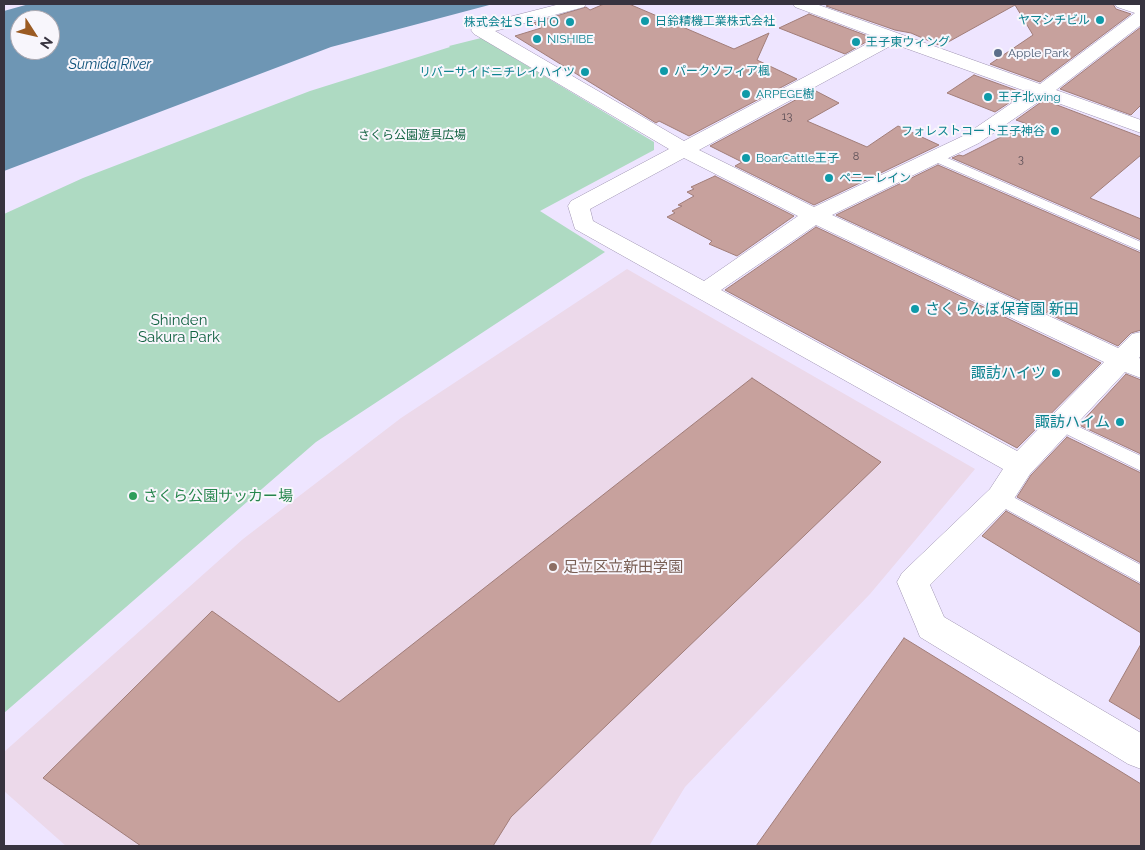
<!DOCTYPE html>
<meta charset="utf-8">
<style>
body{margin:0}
#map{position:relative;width:1145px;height:850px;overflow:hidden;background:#eee5ff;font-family:Raleway,sans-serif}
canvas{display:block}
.frame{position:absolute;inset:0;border:5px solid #37333f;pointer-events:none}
.north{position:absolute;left:10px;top:10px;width:50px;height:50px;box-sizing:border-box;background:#f8f6fc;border:1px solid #aba8b0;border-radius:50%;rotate:125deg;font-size:14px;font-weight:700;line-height:20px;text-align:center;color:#37333f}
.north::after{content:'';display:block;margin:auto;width:18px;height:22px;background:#9b5b23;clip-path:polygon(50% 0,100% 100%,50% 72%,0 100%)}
</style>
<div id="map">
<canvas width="1145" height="850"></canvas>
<div class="frame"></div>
<div class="north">N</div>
</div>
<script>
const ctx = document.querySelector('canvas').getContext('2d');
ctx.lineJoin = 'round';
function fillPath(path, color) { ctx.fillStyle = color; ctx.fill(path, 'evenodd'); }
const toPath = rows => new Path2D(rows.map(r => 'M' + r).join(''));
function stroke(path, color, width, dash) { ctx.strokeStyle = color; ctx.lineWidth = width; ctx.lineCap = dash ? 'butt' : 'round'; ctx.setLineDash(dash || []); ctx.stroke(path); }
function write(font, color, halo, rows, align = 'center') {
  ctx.font = font + ' Raleway,"Noto Sans JP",sans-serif'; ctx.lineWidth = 4; ctx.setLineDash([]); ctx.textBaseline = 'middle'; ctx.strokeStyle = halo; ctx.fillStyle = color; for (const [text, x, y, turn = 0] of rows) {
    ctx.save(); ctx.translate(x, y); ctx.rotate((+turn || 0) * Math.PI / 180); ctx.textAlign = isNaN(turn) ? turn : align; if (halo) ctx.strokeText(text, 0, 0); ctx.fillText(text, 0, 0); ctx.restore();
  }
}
fillPath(toPath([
 [627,269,975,469,870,594,685,787,649,846,66,846,4,791,4,752,243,539,401,418]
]), '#ecd9ea');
fillPath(toPath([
 [481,38,654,142,654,150,540,211,605,252,316,442,4,713,4,214,83,178,310,91,450,47,449,46]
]), '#aedac2');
fillPath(toPath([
 [29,4,493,4,331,47,4,171,4,11],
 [20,20,50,20,50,50,20,50]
]), '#6e96b4');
const building = toPath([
 [604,4,629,4,734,49,769,33,757,60,797,79,689,136,659,121,656,123,515,36,541,28,533,23,586,7,590,10,604,4],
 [831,4,1113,4,1116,9,1131,14,1040,82,990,64,1033,35,1015,5,941,46,911,33,895,30,826,6,831,4],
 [809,14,873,38,845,54,779,28,809,14],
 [1141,27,1141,105,1131,115,1060,89,1141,27],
 [974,75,1024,93,995,112,947,93,974,75],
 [814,90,839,103,807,121,867,147,898,126,939,145,814,205,735,166,742,162,710,146,814,90],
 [1044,100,1141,137,1141,155,1090,198,1141,219,1141,240,952,158,959,155,963,156,1027,124,1016,120,1044,100],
 [938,165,1141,253,1141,330,1131,333,1118,346,836,215,938,165],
 [715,176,794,216,737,256,709,244,712,241,667,217,675,213,672,211,682,206,678,205,694,196,687,192,694,189,691,187,715,176],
 [816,227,1101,363,1017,448,725,290,816,227],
 [1126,374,1141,380,1141,454,1079,425,1126,374],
 [752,378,881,462,511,817,493,846,141,846,43,778,212,611,339,702,752,378],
 [1067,437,1141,473,1141,563,1017,497,1031,475,1067,437],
 [1006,511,1141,585,1141,633,982,536,1006,511],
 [904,638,1141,784,1141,846,756,846,904,638],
 [1141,644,1141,720,1109,701,1141,644]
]);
fillPath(building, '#c7a19d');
stroke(building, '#a17d79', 1);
const service = toPath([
 [936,153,1141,242,1141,251,931,160,929,157,931,154,936,153],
 [1060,418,1141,456,1141,471,1054,428,1051,424,1054,420,1060,418],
 [1000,490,1141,565,1141,583,993,502,991,497,993,492,1000,490]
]);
const minor = toPath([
 [560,4,586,4,584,7,495,31,684,141,878,38,795,7,793,4,816,4,1040,84,1135,13,1141,12,1141,25,1056,90,1141,120,1141,133,1044,98,979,143,832,215,1118,348,1132,334,1141,332,1141,355,1139,358,1141,359,1141,378,1125,372,1030,474,1010,505,930,585,944,617,1141,733,1141,769,1128,764,920,637,916,627,897,582,902,573,990,489,1003,469,575,229,568,206,571,201,669,149,474,34,471,30,474,26,560,4],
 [894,44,1028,92,965,135,814,207,699,150,894,44],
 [684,158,798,216,704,281,593,221,590,209,684,158],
 [816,225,1104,362,1017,451,721,290,816,225]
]);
const tertiary = toPath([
 [1115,4,1141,5,1141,15,1117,7,1115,4]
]);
stroke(service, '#9f94b2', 1);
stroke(minor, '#9f94b2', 1);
stroke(tertiary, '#9f94b2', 1);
fillPath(service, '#fff');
fillPath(minor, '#fff');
fillPath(tertiary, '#fff');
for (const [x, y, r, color] of [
 [1100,20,5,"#0f9aa8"],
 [645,21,5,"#0f9aa8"],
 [570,22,5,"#0f9aa8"],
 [537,39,5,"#0f9aa8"],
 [856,42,5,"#0f9aa8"],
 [998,53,5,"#5c6f8a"],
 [664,71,5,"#0f9aa8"],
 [585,72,5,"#0f9aa8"],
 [746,94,5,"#0f9aa8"],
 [988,97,5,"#0f9aa8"],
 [1055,131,5,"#0f9aa8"],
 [746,158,5,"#0f9aa8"],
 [829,178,5,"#0f9aa8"],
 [915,309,5,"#0f9aa8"],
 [1056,373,5,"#0f9aa8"],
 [1120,422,5,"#0f9aa8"],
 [133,496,5,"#2e9e5b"],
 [553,567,5,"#8d6e63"]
]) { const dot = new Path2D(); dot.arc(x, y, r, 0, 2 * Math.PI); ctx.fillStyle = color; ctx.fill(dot); stroke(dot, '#f8f6fc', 2); }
write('11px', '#5b4e56', null, [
 ["13",787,117],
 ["8",856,157],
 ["3",1021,160]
]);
write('12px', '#0d838f', '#f8f6fc', [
 ["ヤマシチビル",1090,20,"right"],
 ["日鈴精機工業株式会社",655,21],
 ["株式会社ＳＥＨＯ",560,22,"right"],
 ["NISHIBE",547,39],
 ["王子東ウィング",866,42],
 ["パークソフィア楓",674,71],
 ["リバーサイドニチレイハイツ",575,72,"right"],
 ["ARPEGE樹",756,94],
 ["王子北wing",998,97],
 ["フォレストコート王子神谷",1045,131,"right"],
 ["BoarCattle王子",756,158],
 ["ペニーレイン",839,178]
], 'left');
write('12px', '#4e5e75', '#f8f6fc', [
 ["Apple Park",1008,53]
], 'left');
write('12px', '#136342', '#f8f6fc', [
 ["さくら公園遊具広場",412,135]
]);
write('italic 14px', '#0c517a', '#f8f6fc', [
 ["Sumida River",110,65]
]);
write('15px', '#0d838f', '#f8f6fc', [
 ["さくらんぼ保育園 新田",925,309,"left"],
 ["諏訪ハイツ",1046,373],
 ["諏訪ハイム",1110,422]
], 'right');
write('15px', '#136342', '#f8f6fc', [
 ["Shinden",179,320],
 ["Sakura Park",179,337]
]);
write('15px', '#27864d', '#f8f6fc', [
 ["さくら公園サッカー場",143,496]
], 'left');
write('15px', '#785e54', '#f8f6fc', [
 ["足立区立新田学園",563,567]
], 'left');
</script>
